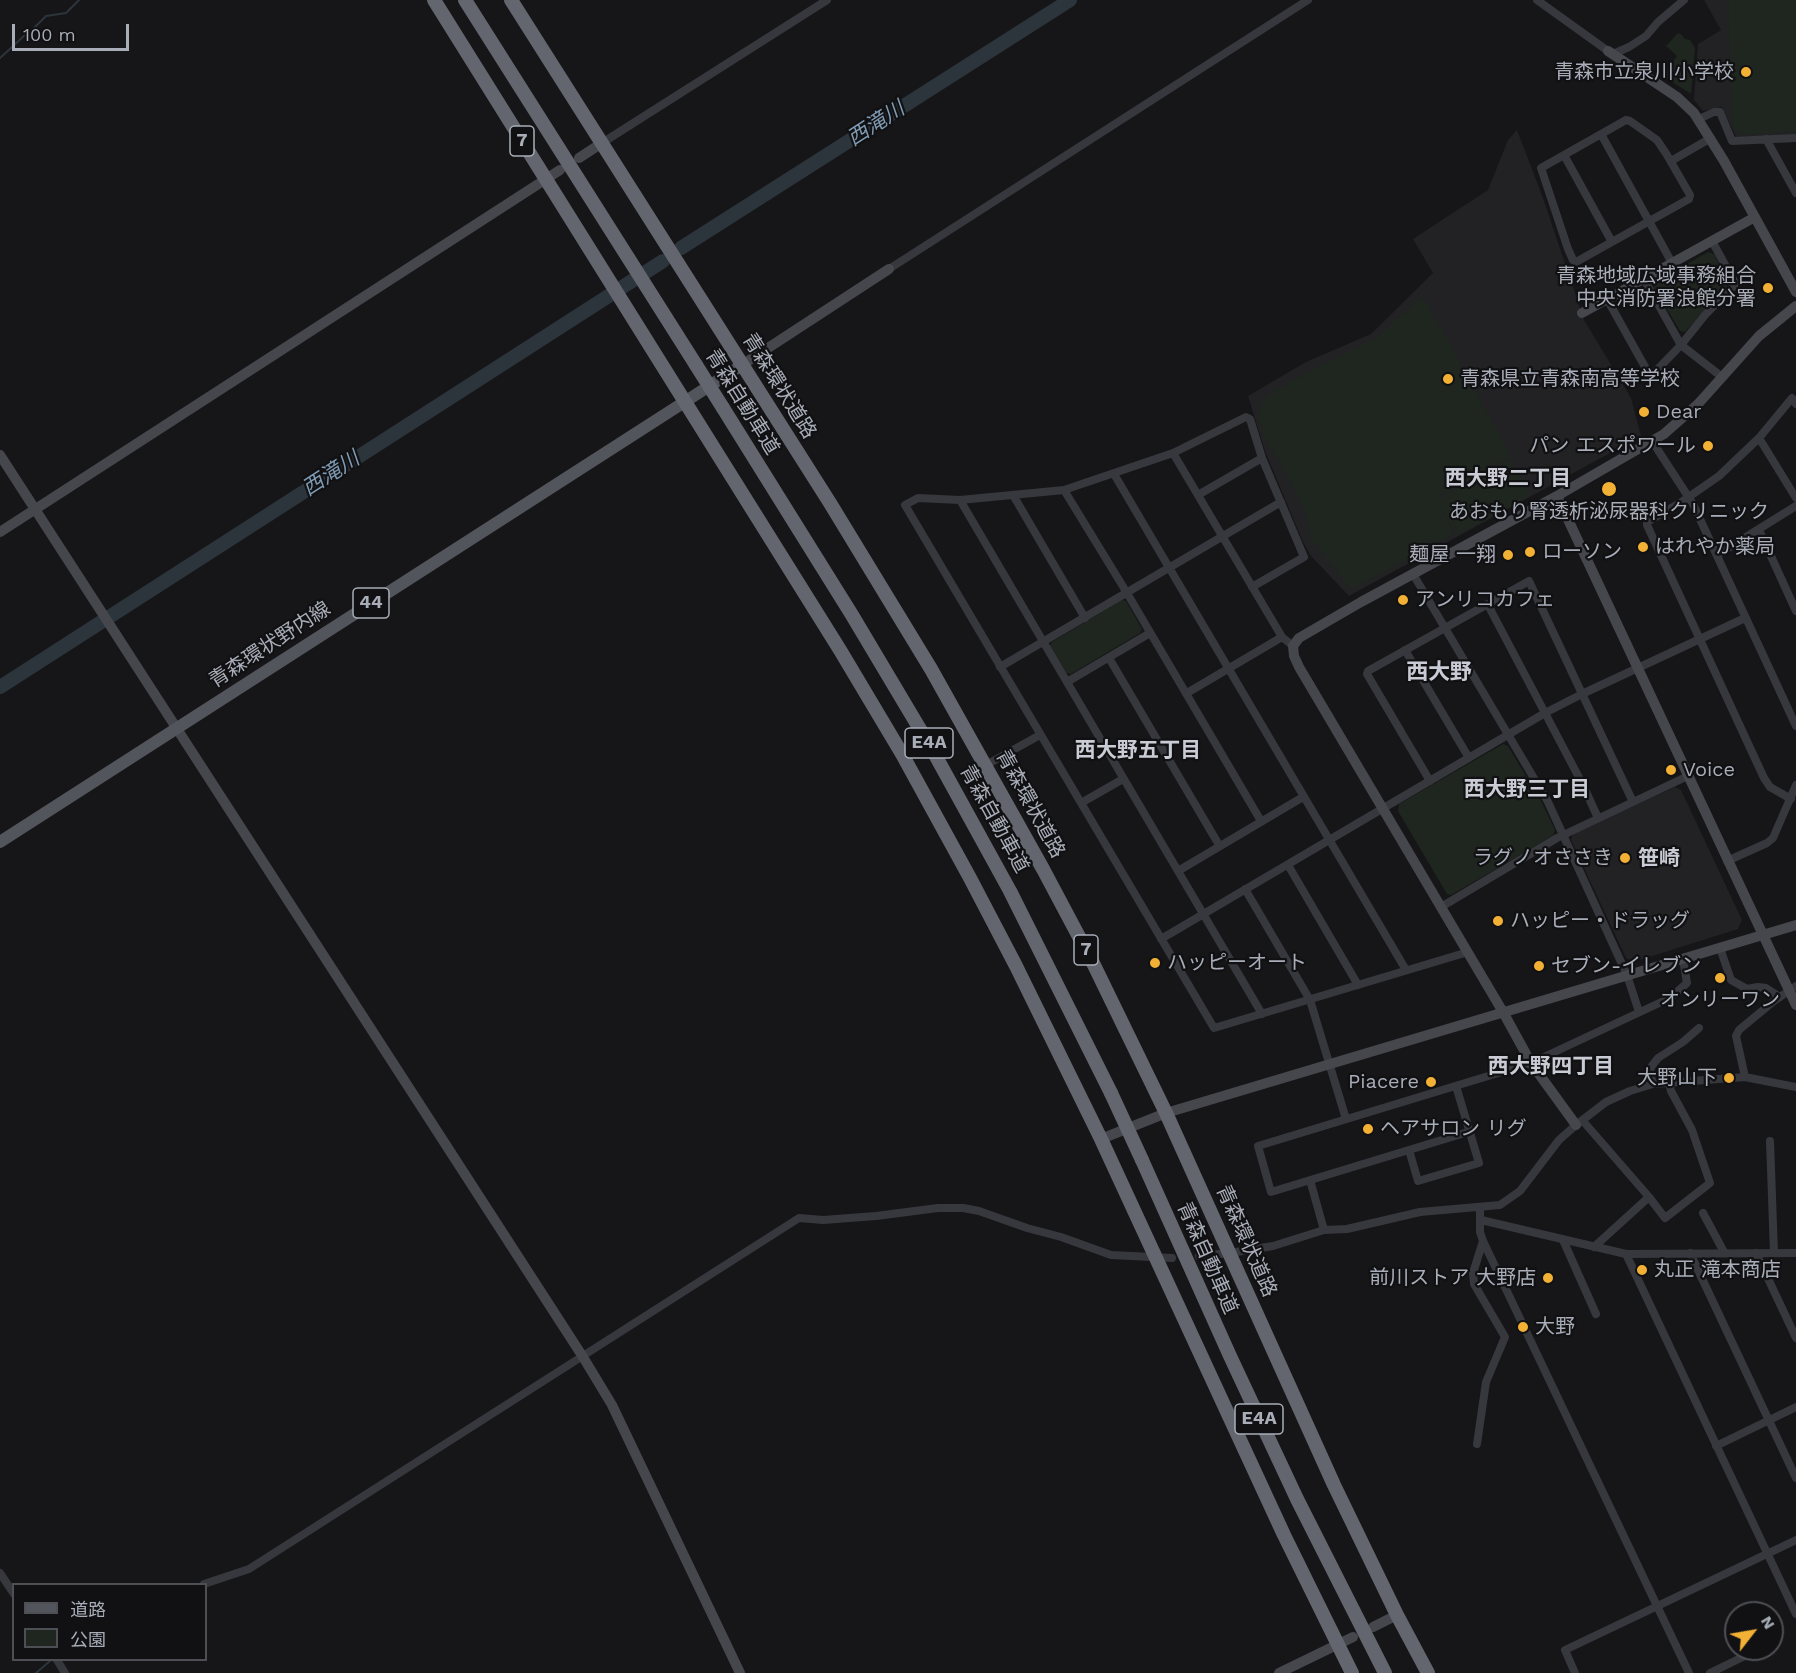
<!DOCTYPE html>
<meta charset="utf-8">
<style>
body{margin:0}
#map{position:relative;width:1796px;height:1673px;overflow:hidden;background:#161618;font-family:"Work Sans","Noto Sans JP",sans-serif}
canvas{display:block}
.legend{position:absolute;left:12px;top:1583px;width:195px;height:78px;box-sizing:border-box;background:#111113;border:2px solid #4d4f55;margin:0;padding:8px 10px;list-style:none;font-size:18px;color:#a8adb8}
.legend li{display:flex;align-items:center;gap:12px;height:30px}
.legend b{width:30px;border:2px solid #4d4f55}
.north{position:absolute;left:1724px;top:1601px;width:60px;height:60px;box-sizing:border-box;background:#111113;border:2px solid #4d4f55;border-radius:50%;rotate:59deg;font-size:16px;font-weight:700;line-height:24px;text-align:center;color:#a8adb8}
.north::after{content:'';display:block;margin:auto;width:21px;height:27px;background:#f2b134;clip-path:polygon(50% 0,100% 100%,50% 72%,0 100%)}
.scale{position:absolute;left:12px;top:24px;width:117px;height:27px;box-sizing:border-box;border:3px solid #a8adb8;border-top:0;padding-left:8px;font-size:18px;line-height:21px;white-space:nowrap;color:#a8adb8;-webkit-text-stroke:4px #111113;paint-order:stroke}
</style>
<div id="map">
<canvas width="1796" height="1673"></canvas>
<ul class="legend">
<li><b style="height:8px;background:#53555c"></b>道路</li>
<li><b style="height:16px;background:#1e261f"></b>公園</li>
</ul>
<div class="north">N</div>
<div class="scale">100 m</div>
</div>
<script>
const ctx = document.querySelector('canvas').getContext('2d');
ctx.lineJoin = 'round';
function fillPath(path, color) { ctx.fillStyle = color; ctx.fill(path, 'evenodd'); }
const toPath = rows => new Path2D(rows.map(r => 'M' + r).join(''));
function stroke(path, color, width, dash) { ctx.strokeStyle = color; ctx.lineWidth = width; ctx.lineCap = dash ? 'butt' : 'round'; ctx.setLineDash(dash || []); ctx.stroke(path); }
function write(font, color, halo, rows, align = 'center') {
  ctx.font = font + ' "Work Sans","Noto Sans JP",sans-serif'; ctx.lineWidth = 4.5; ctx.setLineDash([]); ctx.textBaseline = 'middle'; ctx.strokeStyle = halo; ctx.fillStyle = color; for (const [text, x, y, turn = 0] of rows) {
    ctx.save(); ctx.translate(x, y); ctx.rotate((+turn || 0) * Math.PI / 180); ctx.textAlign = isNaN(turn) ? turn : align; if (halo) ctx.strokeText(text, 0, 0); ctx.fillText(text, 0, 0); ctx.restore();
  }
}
fillPath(toPath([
 [1704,0,1796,0,1796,135,1736,137,1722,107,1703,111,1694,100,1698,44,1721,30],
 [1517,130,1543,198,1584,320,1631,398,1641,436,1349,596,1311,556,1303,542,1265,451,1248,396,1306,362,1371,334,1433,273,1413,239,1488,190,1508,140],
 [1675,787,1681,790,1742,920,1738,929,1633,962,1626,958,1571,840,1573,834]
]), '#222225');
fillPath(toPath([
 [1730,0,1796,0,1796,131,1742,135,1733,128,1728,2],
 [1680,33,1685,39,1690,40,1695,48,1691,94,1663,76,1677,56,1666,46,1677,34],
 [1708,252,1714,254,1728,280,1727,286,1685,332,1680,331,1654,287,1656,282],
 [1423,296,1511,456,1436,498,1436,499,1510,459,1532,495,1457,535,1439,504,1454,534,1352,589,1311,539,1305,510,1263,433,1258,416,1260,405,1273,392,1319,366,1375,339],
 [1122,600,1126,601,1142,629,1140,633,1071,674,1066,673,1050,646,1052,642],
 [1503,744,1508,746,1542,803,1555,830,1553,835,1522,854,1451,895,1447,894,1398,811,1399,804]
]), '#1e261f');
stroke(toPath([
 [33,29,46,16,66,13,79,0],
 [0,58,25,35],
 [36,1673,50,1661]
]), '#2c353c', 2);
stroke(toPath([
 [681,248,1070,0],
 [0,687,663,261]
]), '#2c353c', 14);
stroke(toPath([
 [1537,0,1608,51],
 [1613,54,1629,47,1646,36,1658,22,1684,0],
 [1699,119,1714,112,1720,112,1732,141,1796,138],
 [1626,120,1630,121,1657,140,1667,155,1690,195,1689,199,1576,262,1573,260,1568,249,1541,168,1626,120],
 [1601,134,1672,263],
 [1766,139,1796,193],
 [602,143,827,0],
 [1564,155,1612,242],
 [1671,161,1711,138],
 [889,269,1308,0],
 [1644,279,1681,345,1722,377],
 [1607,299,1649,374,1652,375,1681,345,1705,315,1734,286,1735,283,1712,241],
 [1759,438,1796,498],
 [1652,441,1693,504,1796,726],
 [1173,453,1282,637,1293,646],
 [1114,474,1406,970],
 [1064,490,1127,593,1261,821],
 [1013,495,1085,618],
 [1198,495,1262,458],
 [960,500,1262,1014],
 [1759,530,1796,611],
 [1717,555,1796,506],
 [1413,574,1548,802,1627,975,1639,1012],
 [1252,587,1304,557,1262,458,1250,419,1246,417,1173,453,1064,490,960,500,918,498,905,505,1214,1028,1468,952],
 [1488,605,1583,785,1598,818],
 [1405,650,1469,758],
 [1109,658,1219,845],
 [1000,667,1281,502],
 [1067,682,1150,633],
 [1187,693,1282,637],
 [986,765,1040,735],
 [1430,781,1367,674,1368,671,1529,581,1633,802],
 [1791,799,1770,787,1764,778,1647,525,1647,522,1680,503,1719,476,1759,438,1792,398,1796,404],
 [1081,803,1123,779],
 [1727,861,1767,843,1773,838,1796,785],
 [1288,865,1358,985],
 [1178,871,1303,797],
 [1245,889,1310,1000,1346,1119],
 [1441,907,1557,838,1688,776],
 [1161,939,1545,713,1582,694,1745,618],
 [1720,948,1731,980,1747,989,1758,987,1766,988,1780,997],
 [1745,1077,1736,1036,1739,1030,1774,1001,1796,986],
 [1653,1084,1650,1073,1651,1067,1658,1058,1683,1042,1699,1028],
 [1583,1121,1649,1197,1594,1247],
 [1468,1132,1271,1192,1258,1146,1531,1063,1670,998,1687,983,1683,959],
 [1770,1141,1774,1253],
 [1409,1150,1418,1181,1479,1163,1456,1086],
 [1310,1180,1324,1230],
 [1649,1197,1665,1218,1710,1183,1692,1130,1671,1091,1669,1083],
 [1480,1207,1480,1232,1483,1241,1689,1673],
 [1703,1213,1724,1252],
 [1481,1220,1626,1254,1796,1253],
 [1563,1240,1596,1314],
 [1690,1253,1796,1478],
 [1756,1253,1796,1338],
 [1626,1254,1796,1614],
 [1199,1256,1230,1253,1273,1246,1324,1230,1347,1229,1420,1212,1500,1205,1520,1191,1559,1140,1576,1125,1606,1102,1630,1091,1653,1084,1745,1077,1796,1087],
 [1477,1444,1486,1382,1505,1337,1474,1284,1473,1273,1483,1241],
 [1716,1446,1796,1407],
 [0,1573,14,1594],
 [204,1584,249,1569,799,1218,823,1220,876,1216,938,1208,963,1208,979,1211,1027,1228,1061,1237,1111,1255,1172,1258],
 [57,1660,65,1673],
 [1575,1673,1565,1650,1796,1540],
 [1710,1673,1759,1649]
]), '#37383d', 8);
stroke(toPath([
 [1608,51,1677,97,1694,113,1724,161,1796,292],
 [579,158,602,143],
 [1582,313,1755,217],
 [742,365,889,269],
 [0,455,583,1357,612,1405,740,1673],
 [1557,496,1796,1005],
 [0,532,560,170],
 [1576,1125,1531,1063,1503,1012,1299,667,1294,656,1293,646,1299,638,1361,602,1557,496,1664,434,1698,404,1759,336,1796,306],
 [1101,1139,1166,1113,1796,925],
 [1373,1627,1397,1615],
 [1279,1673,1353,1637]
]), '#45474d', 10);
stroke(toPath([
 [0,842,742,365]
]), '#53555c', 12);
stroke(toPath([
 [434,0,840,650,902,754,970,878,1016,966,1101,1139,1284,1535,1352,1673],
 [465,0,696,365],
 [511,0,830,503,931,669,1043,869,1094,965,1166,1113,1334,1485,1397,1615,1428,1673],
 [723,408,852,615,933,751,1010,891,1111,1093],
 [1142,1160,1230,1356,1297,1499,1385,1673]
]), '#63666e', 14);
stroke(toPath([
 [696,365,723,408],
 [1111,1093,1142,1160]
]), '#63666e', 14);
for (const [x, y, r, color] of [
 [1746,72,6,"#f2b134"],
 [1768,288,6,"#f2b134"],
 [1448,379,6,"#f2b134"],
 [1644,412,6,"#f2b134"],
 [1708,446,6,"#f2b134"],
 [1609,489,8,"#f2b134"],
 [1643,547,6,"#f2b134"],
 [1530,552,6,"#f2b134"],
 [1508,555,6,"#f2b134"],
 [1403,600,6,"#f2b134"],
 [1671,770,6,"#f2b134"],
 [1625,858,6,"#f2b134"],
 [1498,921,6,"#f2b134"],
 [1155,963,6,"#f2b134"],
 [1539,966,6,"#f2b134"],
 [1720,978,6,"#f2b134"],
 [1729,1078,6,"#f2b134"],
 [1431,1082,6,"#f2b134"],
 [1368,1129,6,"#f2b134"],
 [1642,1270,6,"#f2b134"],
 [1548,1278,6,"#f2b134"],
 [1523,1327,6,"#f2b134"]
]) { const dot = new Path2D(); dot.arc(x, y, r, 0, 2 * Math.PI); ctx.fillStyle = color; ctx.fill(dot); stroke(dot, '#111113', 2); }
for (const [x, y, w] of [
 [522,141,24],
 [371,603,36],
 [929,743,48],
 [1086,950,24],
 [1259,1419,48]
]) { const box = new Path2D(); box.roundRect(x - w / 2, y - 15, w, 30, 4.5); ctx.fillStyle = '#111113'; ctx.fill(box); stroke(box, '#a8adb8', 1.5); }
write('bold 18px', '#a8adb8', null, [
 ["7",522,141],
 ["44",371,603],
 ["E4A",929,743],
 ["7",1086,950],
 ["E4A",1259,1419]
]);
write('20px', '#a8adb8', '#111113', [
 ["青森市立泉川小学校",1734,72,"right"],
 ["青森地域広域事務組合",1756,276,"right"],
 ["中央消防署浪館分署",1756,299,"right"],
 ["青森県立青森南高等学校",1460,379],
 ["Dear",1656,412],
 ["パン エスポワール",1696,446,"right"],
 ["あおもり腎透析泌尿器科クリニック",1609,512,"center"],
 ["はれやか薬局",1655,547],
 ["ローソン",1542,552],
 ["麺屋 一翔",1496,555,"right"],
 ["アンリコカフェ",1415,600],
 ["Voice",1683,770],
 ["ラグノオささき",1613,858,"right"],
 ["ハッピー・ドラッグ",1510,921],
 ["ハッピーオート",1167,963],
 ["セブン-イレブン",1551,966],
 ["オンリーワン",1720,1000,"center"],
 ["大野山下",1717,1078,"right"],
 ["Piacere",1419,1082,"right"],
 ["ヘアサロン リグ",1380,1129],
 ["丸正 滝本商店",1654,1270],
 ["前川ストア 大野店",1536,1278,"right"],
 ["大野",1535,1327]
], 'left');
write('20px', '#a8adb8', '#111113', [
 ["青森環状道路",779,386,58],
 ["青森自動車道",742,402,58],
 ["青森環状野内線",270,645,-33],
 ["青森環状道路",1030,804,61],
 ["青森自動車道",994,819,61],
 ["青森環状道路",1246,1241,66],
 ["青森自動車道",1207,1258,66]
]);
write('italic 21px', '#7f9bb3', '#111113', [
 ["西滝川",876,124,-33],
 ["西滝川",331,474,-33]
]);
write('bold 21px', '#c9ccd4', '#111113', [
 ["西大野二丁目",1508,479],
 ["西大野五丁目",1138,751],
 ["西大野三丁目",1527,790],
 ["笹崎",1659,859],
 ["西大野四丁目",1551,1067]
]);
write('bold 22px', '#c9ccd4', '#111113', [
 ["西大野",1439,673]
]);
</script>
